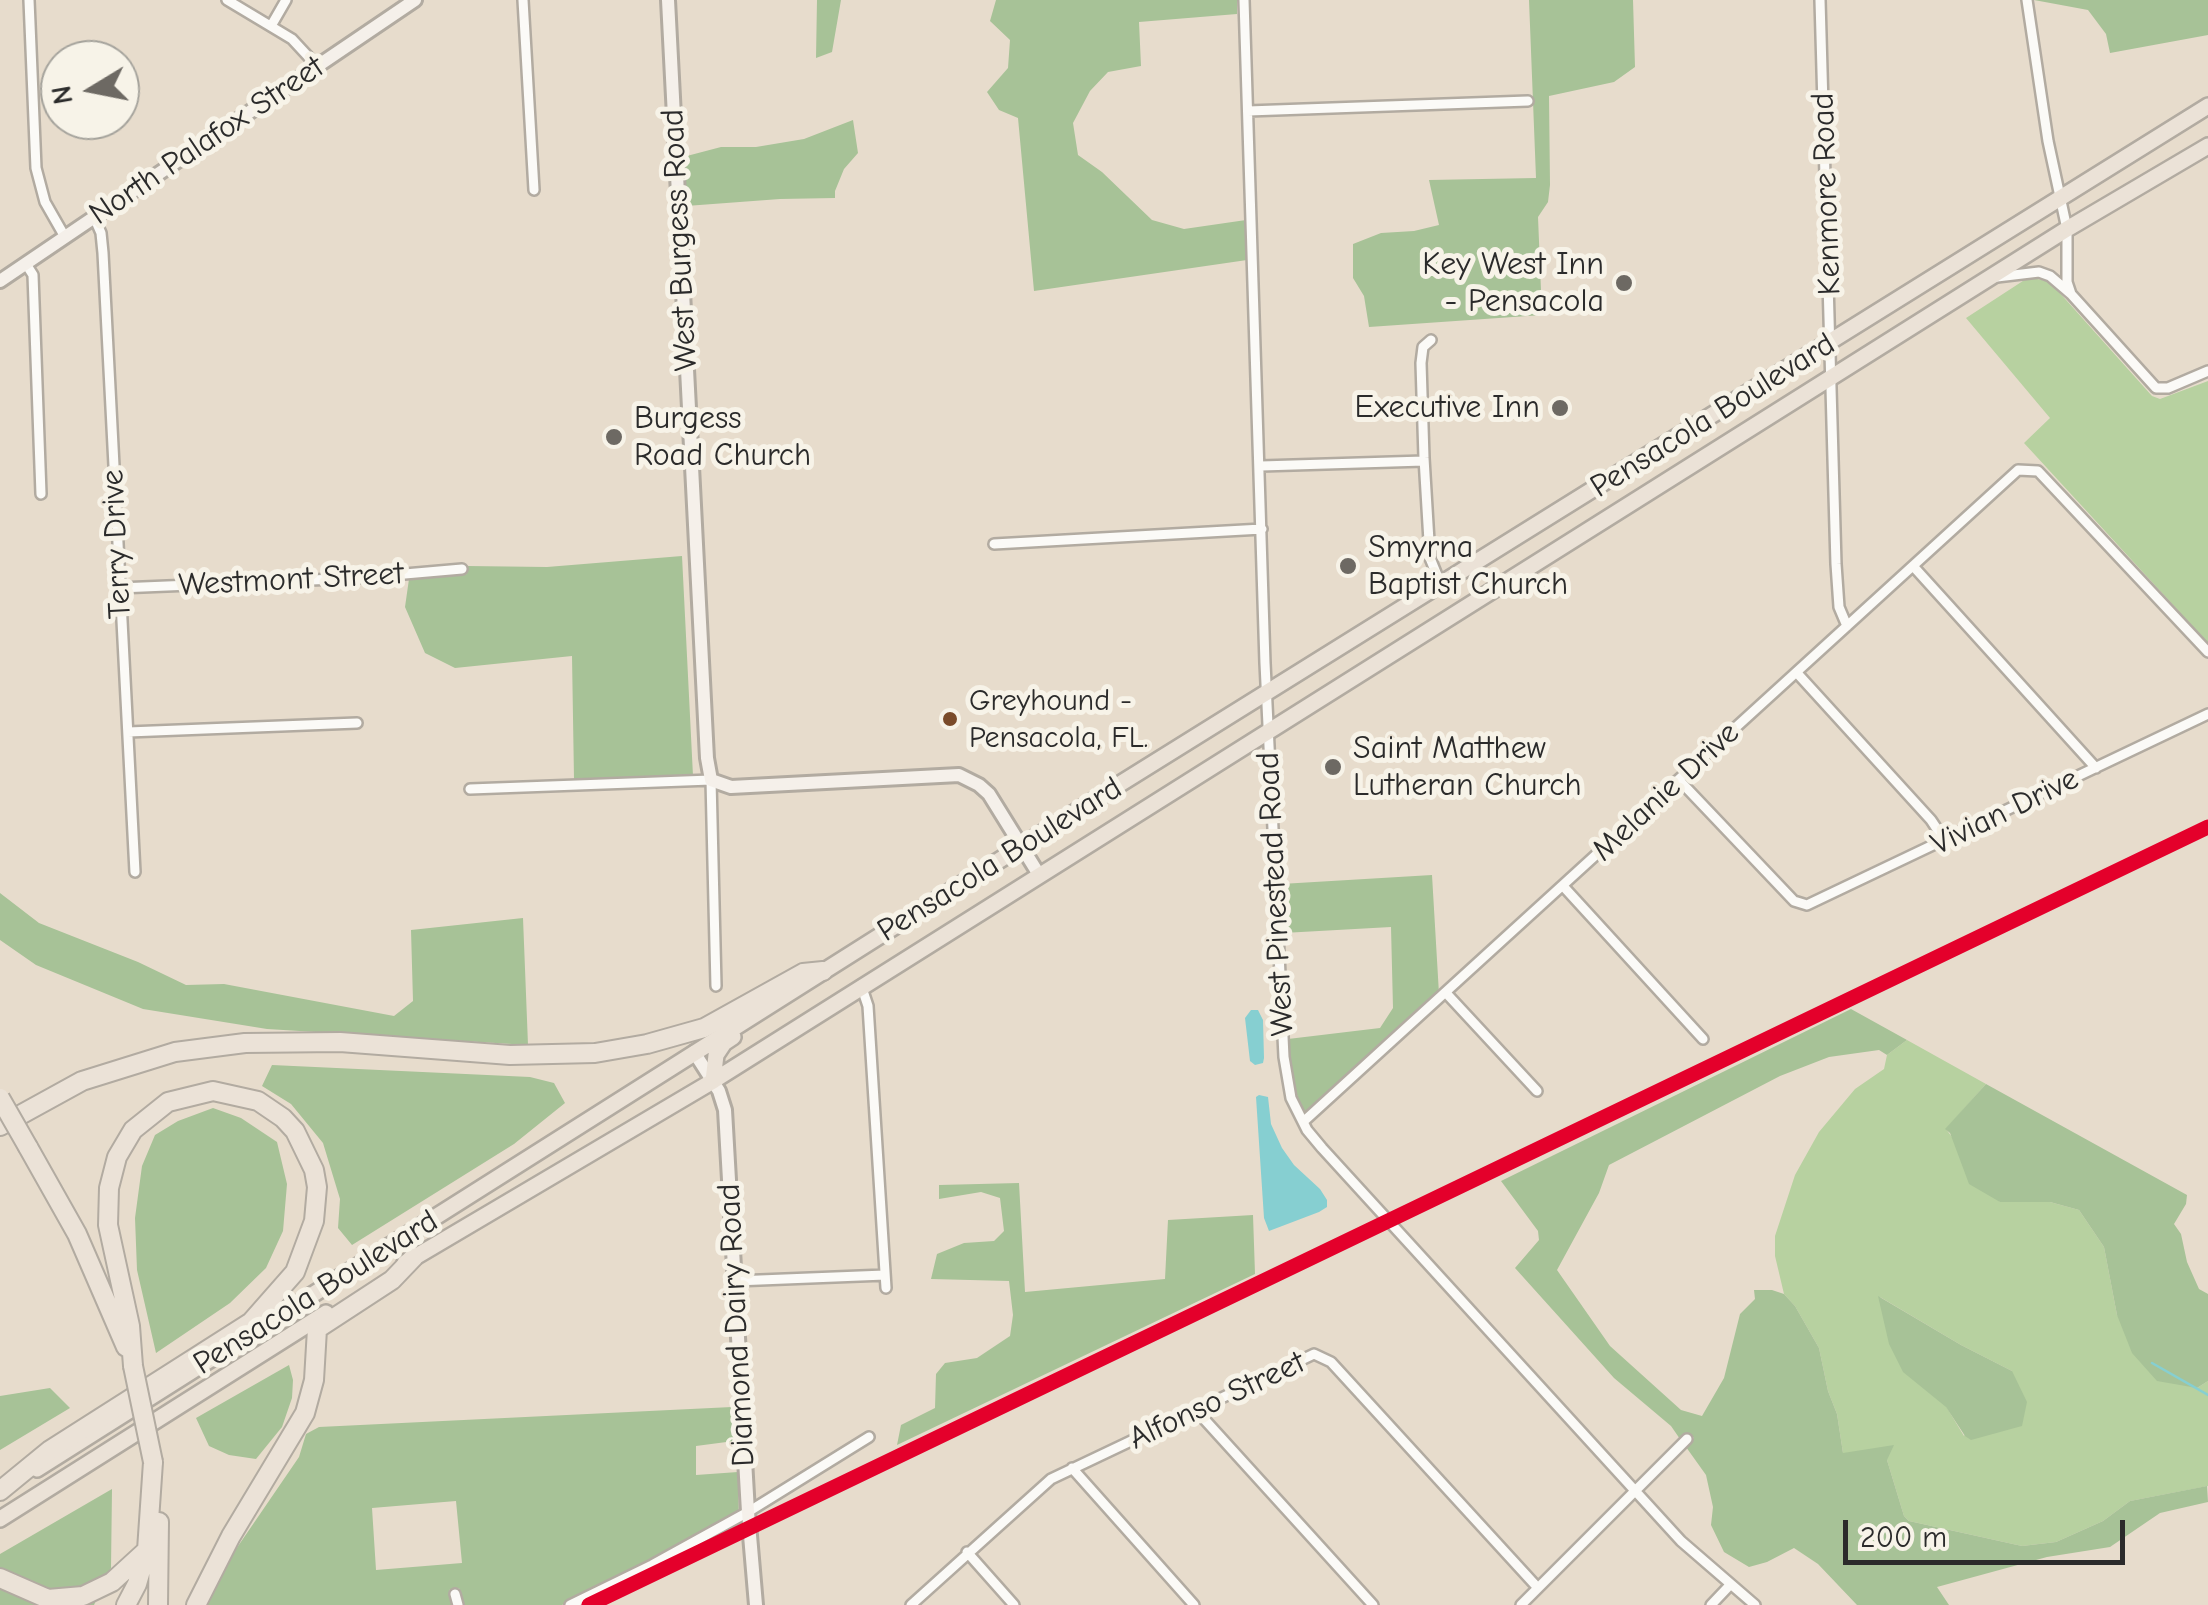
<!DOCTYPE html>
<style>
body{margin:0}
#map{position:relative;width:2208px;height:1605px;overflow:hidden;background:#e7dccc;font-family:"Comic Neue",sans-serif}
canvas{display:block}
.north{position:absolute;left:40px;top:40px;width:100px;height:100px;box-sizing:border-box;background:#f7f3e8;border:2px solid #a5a39c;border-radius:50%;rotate:260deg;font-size:28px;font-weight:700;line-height:40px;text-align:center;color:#2b2b2b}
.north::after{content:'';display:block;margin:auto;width:35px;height:45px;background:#6d6963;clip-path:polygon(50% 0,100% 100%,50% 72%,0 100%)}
.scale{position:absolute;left:1843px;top:1520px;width:282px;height:45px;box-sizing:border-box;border:5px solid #2b2b2b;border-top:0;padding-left:12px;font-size:30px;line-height:35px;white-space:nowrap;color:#2b2b2b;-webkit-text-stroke:8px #f7f3e8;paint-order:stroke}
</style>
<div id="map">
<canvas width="2208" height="1605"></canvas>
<div class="north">N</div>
<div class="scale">200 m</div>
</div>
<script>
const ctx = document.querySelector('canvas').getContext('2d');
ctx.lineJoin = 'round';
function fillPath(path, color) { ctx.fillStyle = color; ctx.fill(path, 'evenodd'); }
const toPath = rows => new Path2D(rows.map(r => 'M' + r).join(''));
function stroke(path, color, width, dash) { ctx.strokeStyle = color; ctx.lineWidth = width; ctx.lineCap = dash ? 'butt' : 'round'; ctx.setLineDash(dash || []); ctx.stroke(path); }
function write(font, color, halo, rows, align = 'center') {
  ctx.font = font + ' "Comic Neue",sans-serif'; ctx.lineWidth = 10; ctx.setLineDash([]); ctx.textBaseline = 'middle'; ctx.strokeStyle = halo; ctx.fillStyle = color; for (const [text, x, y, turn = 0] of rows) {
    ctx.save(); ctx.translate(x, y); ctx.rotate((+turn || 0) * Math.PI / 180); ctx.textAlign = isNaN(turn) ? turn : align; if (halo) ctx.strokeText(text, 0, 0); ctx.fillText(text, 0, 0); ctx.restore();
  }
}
fillPath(toPath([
 [2029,277,2050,282,2152,396,2160,399,2208,381,2208,643,2024,443,2050,418,1966,318],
 [1907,1040,1986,1084,1946,1129,2000,1202,2050,1202,2079,1210,2104,1247,2117,1315,2197,1388,2208,1381,2208,1486,2130,1501,2103,1521,2056,1542,2022,1546,1909,1521,1904,1516,1887,1460,1843,1453,1837,1414,1828,1391,1819,1348,1795,1306,1784,1294,1775,1256,1775,1236,1795,1175,1819,1132,1855,1089,1884,1069,1887,1055],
 [1880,1297,1961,1345,2012,1371,1964,1436]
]), '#b7d1a0');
fillPath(toPath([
 [817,0,841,0,832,52,816,58],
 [996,0,1237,0,1237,14,1139,22,1141,66,1108,72,1090,91,1073,123,1078,155,1102,172,1152,220,1184,229,1246,220,1247,260,1034,291,1018,118,999,110,987,92,1008,68,1010,40,990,21],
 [1529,0,1633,0,1635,67,1614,82,1549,96,1550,185,1548,202,1538,217,1542,315,1369,327,1364,296,1353,278,1353,244,1381,233,1414,231,1439,225,1429,180,1536,178],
 [2034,0,2208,0,2208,35,2110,53,2106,34,2088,10],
 [853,120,858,153,844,169,835,191,835,198,780,199,686,206,683,157,721,147,756,147,804,139],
 [682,556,693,776,574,779,572,656,455,668,425,653,405,607,409,579,467,574,467,566,547,567],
 [1432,875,1439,994,1305,1115,1293,1085,1288,1039,1380,1028,1393,1008,1391,927,1283,933,1281,884],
 [0,893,39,923,138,962,186,985,224,984,394,1016,413,1001,411,930,523,918,528,1045,267,1029,143,1009,36,965,0,940],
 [1851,1009,1907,1040,1887,1055,1879,1050,1829,1057,1780,1076,1609,1165,1599,1193,1557,1270,1610,1346,1681,1410,1702,1416,1724,1378,1740,1314,1755,1299,1754,1290,1772,1290,1784,1294,1795,1306,1819,1348,1828,1391,1837,1414,1843,1453,1894,1445,1887,1460,1904,1516,1909,1521,2022,1546,2056,1542,2103,1521,2130,1501,2207,1486,2208,1502,2160,1513,2110,1547,2047,1557,1937,1587,1949,1605,1857,1605,1818,1564,1794,1548,1767,1562,1749,1567,1724,1552,1711,1525,1713,1507,1706,1475,1686,1447,1694,1438,1687,1433,1680,1439,1671,1426,1614,1378,1515,1268,1539,1240,1538,1231,1501,1181],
 [272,1065,530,1077,554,1083,565,1103,514,1144,352,1245,338,1228,340,1199,323,1143,291,1104,262,1086],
 [1986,1084,2187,1195,2186,1204,2174,1224,2181,1234,2187,1262,2199,1289,2208,1294,2208,1381,2197,1388,2157,1381,2132,1353,2117,1315,2104,1247,2079,1210,2050,1202,2000,1202,1969,1184,1950,1133,1945,1129],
 [213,1108,241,1118,277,1142,287,1184,283,1231,266,1268,230,1303,156,1353,137,1270,135,1218,142,1166,155,1135,178,1121],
 [1019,1183,1025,1292,1165,1279,1168,1220,1253,1215,1255,1274,897,1445,901,1425,935,1408,936,1374,945,1363,977,1358,1010,1336,1013,1315,1009,1281,931,1279,937,1254,964,1243,994,1241,1004,1231,1000,1198,981,1192,939,1199,939,1185],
 [1878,1296,1961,1345,2012,1371,2027,1402,2022,1426,1971,1440,1965,1436,1946,1407,1903,1372,1889,1344],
 [289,1365,293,1380,292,1398,282,1427,256,1459,229,1455,209,1446,196,1418],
 [50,1388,70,1408,0,1450,0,1396],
 [732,1407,734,1441,696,1446,696,1475,738,1472,739,1520,562,1605,464,1605,459,1588,449,1590,452,1605,207,1605,221,1571,299,1457,306,1434,319,1427],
 [456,1501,462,1563,376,1570,372,1508],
 [112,1489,111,1568,94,1605,0,1605,0,1554]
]), '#a7c297');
fillPath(toPath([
 [1251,1010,1258,1010,1263,1020,1264,1058,1263,1063,1255,1065,1250,1061,1245,1018],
 [1259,1095,1268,1097,1271,1124,1282,1148,1294,1165,1320,1189,1327,1200,1327,1207,1319,1212,1269,1231,1264,1218,1256,1097]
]), '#86cfd1');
stroke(toPath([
 [2152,1363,2208,1395]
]), '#86cfd1', 2.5);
const street = toPath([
 [29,0,36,168,45,202,65,237],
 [227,0,292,39,317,66],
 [523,0,534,190],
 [1244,0,1265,663,1284,1057,1291,1098,1307,1130,1322,1148,1681,1541,1755,1605],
 [1820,0,1836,564,1839,607,1847,626],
 [2027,0,2048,141,2067,229,2067,282,2071,294,2156,388,2168,388,2208,371],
 [271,26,286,0],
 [1248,111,1528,101],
 [94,217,101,233,103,253,135,872],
 [26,264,33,275,41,494],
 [1997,277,2039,272,2050,276,2071,294],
 [1431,340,1423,347,1421,363,1424,458,1430,558,1441,585],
 [1261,466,1424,461],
 [994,544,1262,529],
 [1913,566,2096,768],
 [119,588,359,578,462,569],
 [1797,673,1931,820,1945,841],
 [128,732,357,723],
 [1679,780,1794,901,1807,905,2208,714],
 [470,789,711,780,716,986],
 [1563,886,1703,1039],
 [861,985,868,1006,886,1288],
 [1447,994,1537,1091],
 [1303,1122,2018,470,2038,471,2208,652],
 [735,1281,885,1275],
 [1195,1409,1373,1605],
 [1072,1468,1194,1605],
 [967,1552,1014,1605],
 [455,1594,458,1605],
 [570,1605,652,1565,748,1512,869,1437],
 [911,1605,1051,1479,1314,1354,1331,1362,1538,1588],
 [1521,1605,1687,1439],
 [1711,1605,1730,1585]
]);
const secondary = toPath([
 [668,0,707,758,711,780,731,787,959,775,979,785,989,794,1038,873],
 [0,281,415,0],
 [694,1052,719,1091,725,1110,748,1512,756,1605]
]);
const primary = toPath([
 [713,1081,716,1055,724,1043,733,1037],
 [405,1263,713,1081,2067,229,2208,146],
 [37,1469,1123,782,2208,106],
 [0,1519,326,1313]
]);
const highway = toPath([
 [0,1126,82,1081,175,1052,245,1043,340,1042,510,1055,595,1053,647,1044,704,1028,803,973,823,971],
 [28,1147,77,1234,126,1347],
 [0,1491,50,1450,251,1322,295,1272,314,1221,317,1187,314,1170,295,1131,283,1118,258,1101,213,1091,168,1102,133,1130,117,1157,109,1188,108,1225,130,1326,133,1366],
 [0,1578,48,1599,83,1596,112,1582,147,1550],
 [126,1605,137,1584,147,1550,153,1462],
 [158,1605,159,1522],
 [196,1605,231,1536,305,1413,314,1380,317,1329,392,1280,414,1257]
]);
stroke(street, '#b2aba1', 14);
stroke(secondary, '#b2aba1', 18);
stroke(primary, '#b2aba1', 20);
stroke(highway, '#b2aba1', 22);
stroke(street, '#fbfaf7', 9);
stroke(secondary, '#f5f0ea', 12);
stroke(primary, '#ebe2d7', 15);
stroke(highway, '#ebe2d7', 18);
const highwayBridge = toPath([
 [0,1098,28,1147],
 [133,1366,153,1462]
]);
stroke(highwayBridge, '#b2aba1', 22, []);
stroke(highwayBridge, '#ebe2d7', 18);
stroke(toPath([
 [589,1605,2208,827]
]), '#e4002b', 15);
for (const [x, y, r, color] of [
 [1624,283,10,"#6d6963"],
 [1560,408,10,"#6d6963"],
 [614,437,10,"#6d6963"],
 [1348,566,10,"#6d6963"],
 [950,719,9,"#7a4b2a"],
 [1333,767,10,"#6d6963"]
]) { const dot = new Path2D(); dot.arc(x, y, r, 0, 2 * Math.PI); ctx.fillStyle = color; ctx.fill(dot); stroke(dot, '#f7f3e8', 4); }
write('30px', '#2b2b2b', '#f7f3e8', [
 ["Greyhound -",969,702],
 ["Pensacola, FL.",969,739]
], 'left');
write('32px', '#2b2b2b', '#f7f3e8', [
 ["North Palafox Street",207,141,-34],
 ["Kenmore Road",1827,194,-92],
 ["West Burgess Road",680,240,-93],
 ["Pensacola Boulevard",1713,416,-32],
 ["Terry Drive",117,544,-93],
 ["Westmont Street",291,580,-3],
 ["Melanie Drive",1666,792,-43],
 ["Vivian Drive",2005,812,-26],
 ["Pensacola Boulevard",1000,860,-32],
 ["West Pinestead Road",1276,894,-93],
 ["Pensacola Boulevard",316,1293,-32],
 ["Diamond Dairy Road",737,1325,-93],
 ["Alfonso Street",1217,1401,-25]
]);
write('32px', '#2b2b2b', '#f7f3e8', [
 ["Key West Inn",1604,265,"right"],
 ["- Pensacola",1604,302,"right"],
 ["Executive Inn",1540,408,"right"],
 ["Burgess",634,419],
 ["Road Church",634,456],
 ["Smyrna",1368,548],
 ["Baptist Church",1368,585],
 ["Saint Matthew",1353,749],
 ["Lutheran Church",1353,786]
], 'left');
</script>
